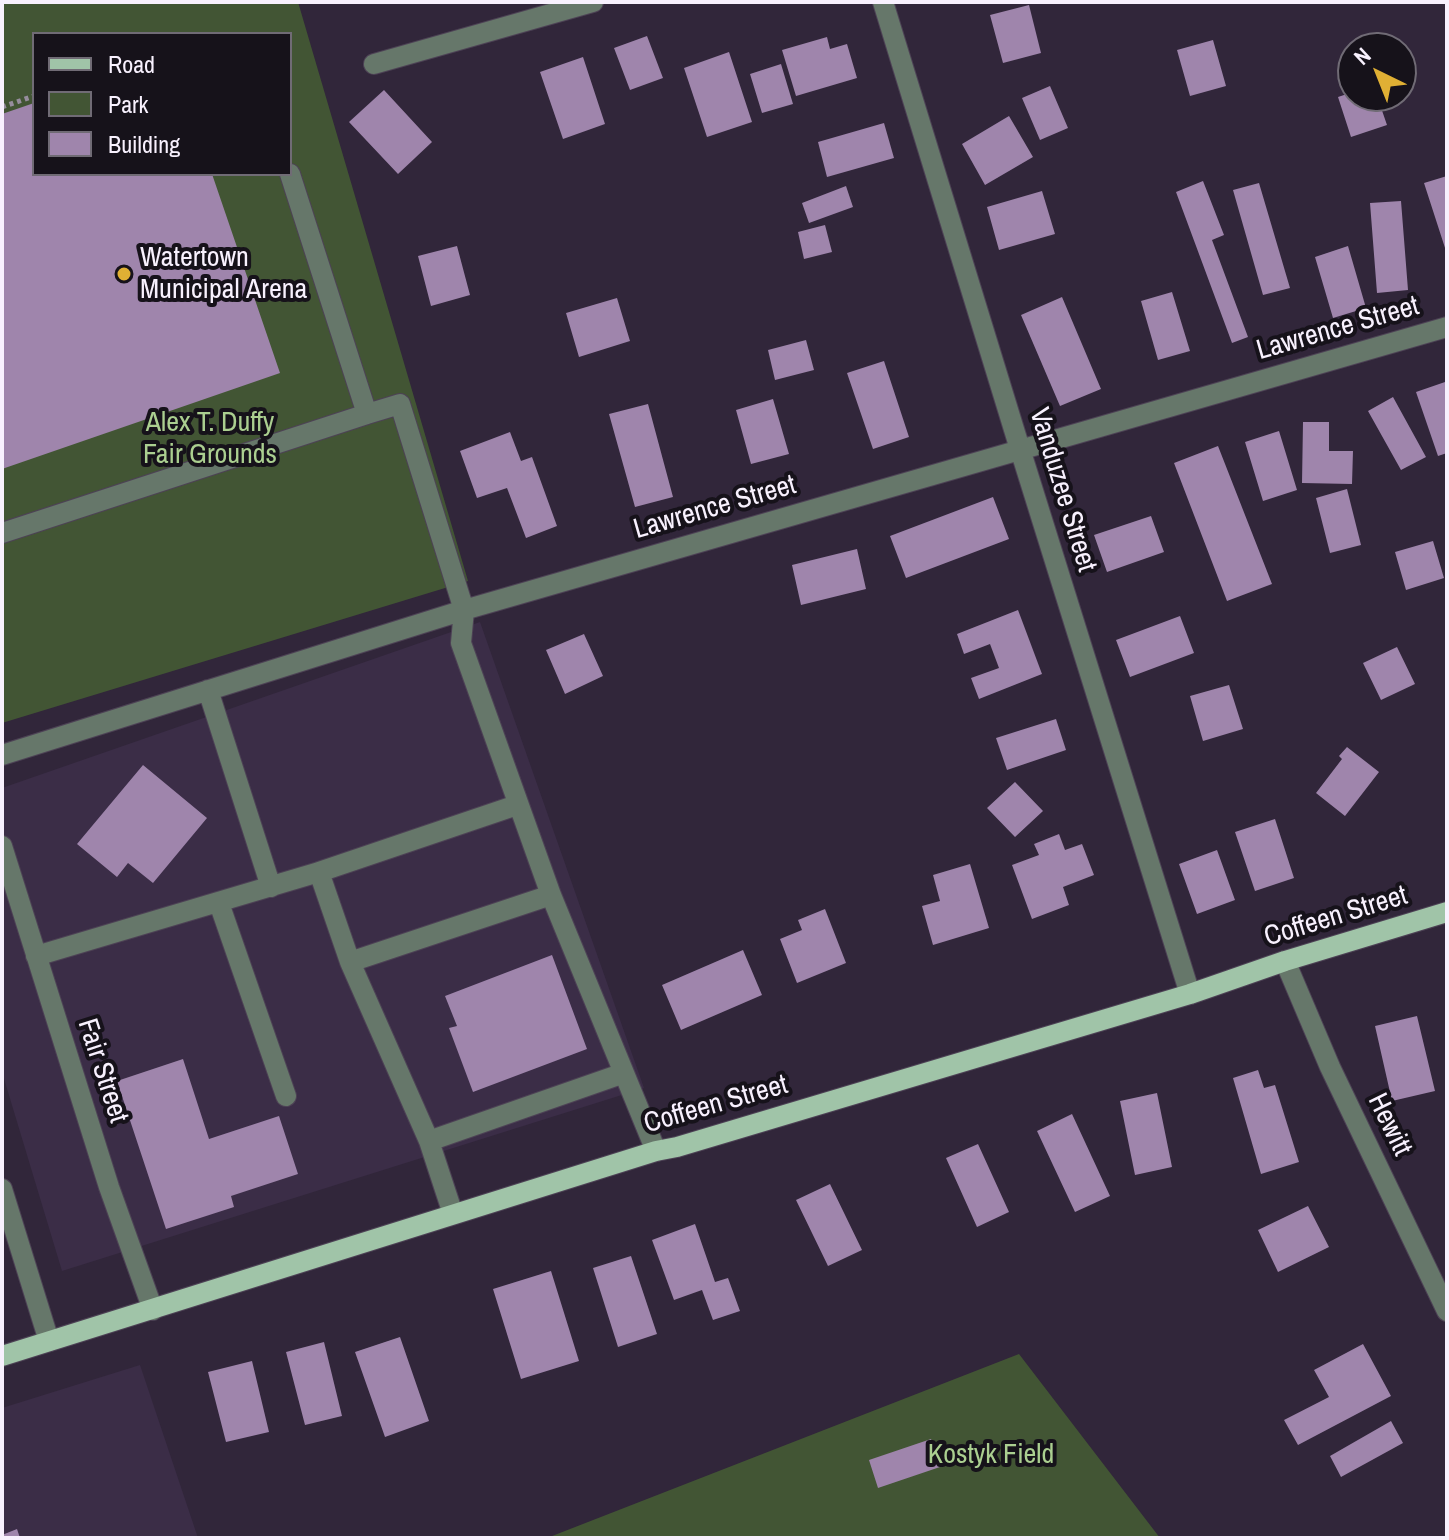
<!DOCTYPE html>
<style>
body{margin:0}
#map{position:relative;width:1449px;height:1540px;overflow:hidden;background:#31263a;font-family:"Archivo Narrow",sans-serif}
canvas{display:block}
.frame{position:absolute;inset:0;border:4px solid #f8f1fe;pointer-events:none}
.legend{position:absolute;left:32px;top:32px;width:260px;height:144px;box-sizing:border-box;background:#16121a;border:2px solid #706b75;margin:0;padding:10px 14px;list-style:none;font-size:24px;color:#f8f1fe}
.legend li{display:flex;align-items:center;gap:16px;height:40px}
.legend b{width:40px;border:2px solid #706b75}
.north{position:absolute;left:1337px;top:32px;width:80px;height:80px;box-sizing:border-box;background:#16121a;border:2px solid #706b75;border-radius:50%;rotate:317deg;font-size:22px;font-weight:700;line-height:32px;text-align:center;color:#f8f1fe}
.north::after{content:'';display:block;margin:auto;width:28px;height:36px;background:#e0b034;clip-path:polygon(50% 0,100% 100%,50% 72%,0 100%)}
</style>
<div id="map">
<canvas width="1449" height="1540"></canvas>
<div class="frame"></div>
<ul class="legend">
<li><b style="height:10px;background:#a0c4a8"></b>Road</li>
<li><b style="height:22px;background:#425534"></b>Park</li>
<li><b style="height:22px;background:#9f85ac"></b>Building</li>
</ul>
<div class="north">N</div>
</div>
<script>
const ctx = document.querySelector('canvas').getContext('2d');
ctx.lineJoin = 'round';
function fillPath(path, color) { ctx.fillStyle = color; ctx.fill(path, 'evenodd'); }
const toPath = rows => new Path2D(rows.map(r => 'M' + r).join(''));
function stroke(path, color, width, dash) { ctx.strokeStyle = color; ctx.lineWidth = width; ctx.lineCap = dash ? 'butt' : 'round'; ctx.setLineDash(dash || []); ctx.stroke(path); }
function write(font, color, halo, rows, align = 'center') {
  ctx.font = font + ' "Archivo Narrow",sans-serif'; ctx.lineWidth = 8; ctx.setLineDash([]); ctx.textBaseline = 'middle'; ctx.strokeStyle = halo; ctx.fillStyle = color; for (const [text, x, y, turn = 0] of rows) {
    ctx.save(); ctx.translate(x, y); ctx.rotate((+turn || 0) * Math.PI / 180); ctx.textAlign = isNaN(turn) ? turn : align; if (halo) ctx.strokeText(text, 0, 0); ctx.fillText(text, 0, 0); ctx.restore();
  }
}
fillPath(toPath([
 [480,622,644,1088,62,1271,2,1072,2,788],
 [140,1365,198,1538,2,1538,2,1408]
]), '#3b2d47');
fillPath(toPath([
 [2,2,298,2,468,581,2,723],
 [34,34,290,34,290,174,34,174],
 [1019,1354,1160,1538,547,1538]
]), '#425534');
fillPath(toPath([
 [1029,5,1041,53,1003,63,990,15],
 [647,36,663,78,630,90,614,48],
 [827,37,830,49,847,44,857,78,796,96,782,50],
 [1213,40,1226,86,1190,96,1177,50],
 [729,52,752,122,707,137,684,68],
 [583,57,605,124,563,139,540,72],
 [781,64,793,104,762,113,750,74],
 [1050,86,1068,128,1040,140,1022,98],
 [384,90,432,142,398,174,349,122],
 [1353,92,1353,96,1377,96,1387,125,1351,137,1338,97],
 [34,103,34,174,212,174,280,373,2,469,2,114],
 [1009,116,1033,157,985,185,962,144],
 [884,123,894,158,827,177,818,142],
 [1447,176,1447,251,1446,251,1424,183],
 [1203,181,1224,235,1212,240,1248,337,1232,343,1176,192],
 [1259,183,1290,288,1263,295,1233,190],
 [846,186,853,207,809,223,802,203],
 [1042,191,1055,234,999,250,987,207],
 [1401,201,1408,290,1377,293,1370,203],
 [825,225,832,252,804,259,798,232],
 [457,246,470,295,431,306,418,256],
 [1348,246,1366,308,1333,318,1315,257],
 [1172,292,1190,351,1158,360,1141,301],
 [1062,297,1101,389,1060,406,1021,315],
 [617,298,630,341,579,357,566,313],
 [806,340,814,370,775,380,768,350],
 [884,361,909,437,873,449,847,373],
 [1445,382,1447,389,1447,453,1438,456,1416,392],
 [1393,397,1426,457,1401,470,1368,411],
 [773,399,789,454,751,464,736,410],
 [648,404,673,497,635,507,609,414],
 [1303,422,1329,422,1329,451,1353,451,1352,484,1302,483],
 [1279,431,1297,490,1263,501,1245,442],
 [510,432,521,461,532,457,557,526,526,538,507,488,477,498,460,451],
 [1218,446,1272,584,1227,601,1174,463],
 [1347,489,1361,545,1330,553,1316,498],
 [993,497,1009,539,906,578,890,536],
 [1151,516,1164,552,1107,572,1094,535],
 [1433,541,1444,578,1406,590,1395,552],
 [857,549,866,589,801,605,792,565],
 [1018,610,1042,674,979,699,971,678,999,668,990,644,964,654,957,634],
 [1180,616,1194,653,1130,677,1116,640],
 [584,634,603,676,565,694,546,650],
 [1397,647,1415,684,1381,700,1363,663],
 [1229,685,1243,729,1203,741,1190,696],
 [1056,719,1066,750,1007,770,996,738],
 [1347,747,1379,772,1345,816,1316,793,1342,759,1339,756],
 [143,765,207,818,153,883,128,863,117,877,77,844],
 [1015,782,1043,811,1015,837,987,808],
 [1275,819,1294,878,1255,891,1235,832],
 [1059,834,1065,850,1082,844,1094,875,1063,887,1069,905,1032,919,1012,865,1039,855,1034,844],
 [1217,850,1235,900,1197,914,1179,864],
 [970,864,989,928,933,945,922,906,940,901,933,875],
 [825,909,846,963,797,983,780,939,802,930,798,920],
 [743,950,762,995,681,1030,662,985],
 [552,955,587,1049,473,1092,449,1028,457,1026,445,996],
 [1417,1016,1435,1091,1392,1101,1375,1026],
 [183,1059,209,1139,279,1116,298,1174,231,1196,234,1207,166,1229,117,1081],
 [1258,1070,1264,1088,1275,1085,1299,1162,1261,1174,1233,1078],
 [1157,1093,1172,1167,1135,1175,1120,1101],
 [1072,1114,1110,1196,1075,1212,1037,1131],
 [978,1144,1009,1212,977,1227,946,1158],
 [830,1184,862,1250,828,1266,796,1200],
 [1308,1206,1329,1247,1278,1272,1258,1230],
 [695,1224,715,1282,728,1278,740,1311,713,1320,702,1290,674,1300,652,1240],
 [631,1256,657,1334,618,1347,593,1268],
 [551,1271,579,1361,521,1379,493,1289],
 [400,1337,429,1421,385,1437,355,1352],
 [324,1342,342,1416,305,1425,286,1352],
 [1363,1344,1391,1396,1298,1445,1284,1420,1329,1397,1314,1370],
 [252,1361,269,1432,226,1442,208,1372],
 [1391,1421,1403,1443,1341,1477,1330,1456],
 [931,1439,940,1467,878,1488,869,1460],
 [17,1529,20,1538,2,1538,2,1535]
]), '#9f85ac');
const minor = toPath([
 [883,2,1020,449,1190,994],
 [374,64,593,2],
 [367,414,400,404,464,610,461,643,551,895,656,1151],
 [2,533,367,414,290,174],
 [208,690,271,887],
 [2,755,464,610,1447,327],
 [2,846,109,1187,153,1310],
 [219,903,286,1096],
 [36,956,319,872],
 [1285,961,1330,1067,1447,1311],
 [350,962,319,872,517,805],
 [429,1141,624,1073],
 [2,1189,49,1341],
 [453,1214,429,1141,350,962,551,895]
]);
const major = toPath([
 [2,1356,656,1151,677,1147,1190,994,1285,961,1447,912]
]);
stroke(minor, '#4d4255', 22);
stroke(major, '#4d4255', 22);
stroke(toPath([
 [2,107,34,96]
]), '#968d9d', 5, [4, 4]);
stroke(minor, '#66776a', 20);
stroke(major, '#a0c4a8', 20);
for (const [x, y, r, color] of [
 [124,274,8,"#e0b034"]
]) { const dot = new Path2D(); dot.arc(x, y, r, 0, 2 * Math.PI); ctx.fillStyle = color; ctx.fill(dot); stroke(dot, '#16121a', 3); }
write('28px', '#f8f1fe', '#16121a', [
 ["Watertown",140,258],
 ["Municipal Arena",140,290]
], 'left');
write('28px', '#f8f1fe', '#16121a', [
 ["Lawrence Street",1338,329,-16],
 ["Vanduzee Street",1062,490,73],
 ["Lawrence Street",715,508,-16],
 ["Coffeen Street",1336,917,-17],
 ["Fair Street",102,1071,72],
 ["Coffeen Street",716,1105,-16],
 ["Hewitt",1389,1125,64]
]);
write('28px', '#abcf90', '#16121a', [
 ["Alex T. Duffy",210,423],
 ["Fair Grounds",210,455],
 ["Kostyk Field",991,1455]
]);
</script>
